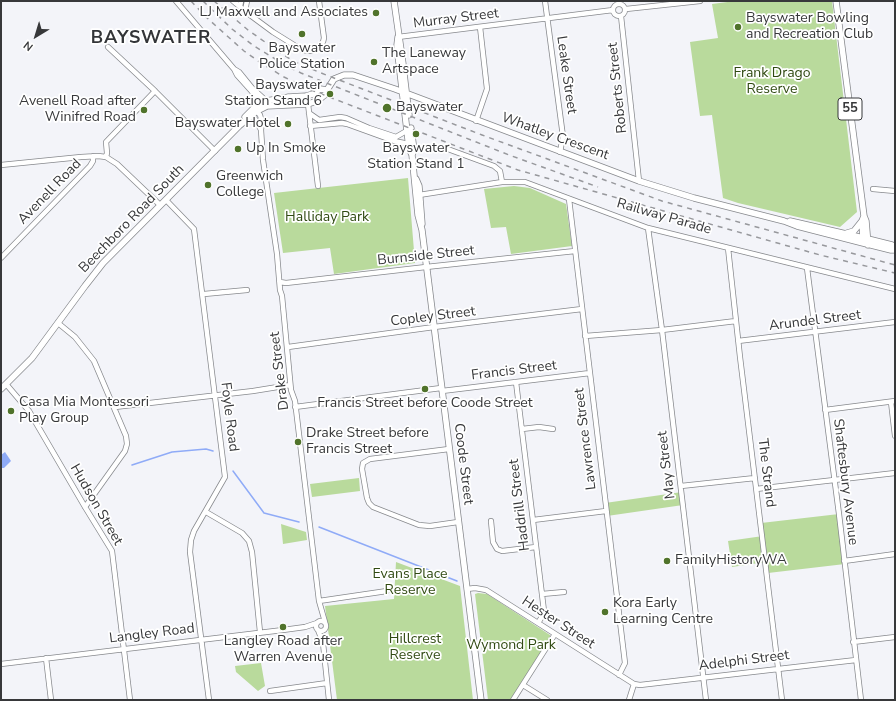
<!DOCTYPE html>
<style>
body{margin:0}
#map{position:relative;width:896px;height:701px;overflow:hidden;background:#f3f4f9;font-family:"Nunito Sans",sans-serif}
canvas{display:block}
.frame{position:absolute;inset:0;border:2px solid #37383a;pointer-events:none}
.north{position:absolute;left:16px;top:16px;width:40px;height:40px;-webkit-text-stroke:3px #fff;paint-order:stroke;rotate:218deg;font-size:11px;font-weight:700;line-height:16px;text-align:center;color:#37383a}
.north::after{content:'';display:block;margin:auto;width:14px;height:18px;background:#37383a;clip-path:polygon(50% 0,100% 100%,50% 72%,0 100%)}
</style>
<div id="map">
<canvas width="896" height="701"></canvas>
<div class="frame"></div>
<div class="north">N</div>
</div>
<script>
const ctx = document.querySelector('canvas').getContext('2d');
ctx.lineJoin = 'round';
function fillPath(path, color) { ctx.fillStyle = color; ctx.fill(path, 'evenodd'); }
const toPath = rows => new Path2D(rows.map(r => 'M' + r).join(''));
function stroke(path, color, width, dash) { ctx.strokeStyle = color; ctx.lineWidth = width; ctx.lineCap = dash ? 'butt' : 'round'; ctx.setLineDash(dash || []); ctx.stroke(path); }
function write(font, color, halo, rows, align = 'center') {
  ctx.font = font + ' "Nunito Sans",sans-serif'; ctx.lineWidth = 3.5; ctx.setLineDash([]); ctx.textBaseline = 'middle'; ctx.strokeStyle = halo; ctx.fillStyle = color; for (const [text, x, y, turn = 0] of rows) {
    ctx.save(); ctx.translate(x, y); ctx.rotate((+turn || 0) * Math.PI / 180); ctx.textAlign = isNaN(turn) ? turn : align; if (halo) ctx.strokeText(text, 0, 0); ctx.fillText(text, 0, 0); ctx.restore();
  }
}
fillPath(toPath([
 [735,1,832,1,857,212,840,227,738,203,723,198,712,115,700,116,690,42,718,38,712,4],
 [408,178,415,263,334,274,330,248,283,253,274,193],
 [514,186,530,188,566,204,572,246,511,254,506,227,491,228,484,189],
 [359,478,360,491,312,497,310,484],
 [682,492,683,505,607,516,605,503],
 [839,514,845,564,768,573,766,562,732,567,728,541,763,536,761,523],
 [281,524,306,532,307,540,283,544],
 [396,562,460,586,473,700,337,700,325,606,394,599],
 [478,593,487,594,550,635,550,641,512,700,488,700,475,594],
 [261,663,265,686,258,691,236,672,235,666]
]), '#b9da9c');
fillPath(toPath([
 [5,452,11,461,4,468,1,468,1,455]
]), '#8fabf7');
stroke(toPath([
 [132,465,172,452,206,449,213,451],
 [233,471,264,513,299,522],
 [319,527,457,581]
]), '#8fabf7', 1.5);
const minor = toPath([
 [176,1,234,69,237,75,255,95,262,106],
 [233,1,250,15,273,32,302,50,309,51,317,49,323,42,324,38,319,1],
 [545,1,562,129,563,137,560,152],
 '613 10a6 6 0 1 1 12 0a6 6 0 1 1-12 0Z',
 [240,7,241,1],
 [626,9,700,1],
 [245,11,247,1],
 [621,16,639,181],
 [398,37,613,10],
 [108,47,155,91,215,151],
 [234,69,239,72,252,88,263,98,266,104],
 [288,97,291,100,303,100,306,101,308,104,318,186],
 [255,109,260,115,262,122,261,130,263,160,277,254,280,290,282,296,291,390,295,401,319,601,325,622],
 [250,113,257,122,261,130],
 [309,113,319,120,340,117,346,118,369,128,396,137,408,130],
 [476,121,487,89,480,27],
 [310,126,342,123,347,124,394,141,409,144],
 [440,148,445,148,494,166,500,171,502,182],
 [106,157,107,153,106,142,155,91],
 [1,165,81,157,98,156,106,157,117,164,160,205],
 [873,189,895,191],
 [419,195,502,182,525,182,648,228,895,289],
 [569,199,625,663,619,675],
 [166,200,194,229,225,477,194,531,191,540,190,552,209,700],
 [648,228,662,330,706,700],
 [728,248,740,357,782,700],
 [1,258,90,166,93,161,93,156],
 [807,268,839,514,861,700],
 [280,282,286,283,426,267,575,251],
 [204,294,247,290],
 [58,323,75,337,94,361,126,436,127,444,125,451,85,507],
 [585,336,662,330,736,321],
 [738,341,895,322],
 [288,347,434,327,582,309],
 [516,382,544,611,543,615,538,623],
 [6,384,29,411,85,507,112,551,130,700],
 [442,391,590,373],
 [891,402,895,436],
 [115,407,253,391,290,385],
 [295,407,441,388],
 [825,410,895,401],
 [522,429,539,427,553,429],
 [449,449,370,459,363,463,362,469,367,498,369,503,373,507,419,525,430,526,458,522],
 [681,486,755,478],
 [756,489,895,473],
 [206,512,242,533,249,541,252,552,260,632],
 [533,520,606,511],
 [491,521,493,542,497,549,502,551,536,547],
 [844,561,895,554],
 [467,589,475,588,486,590,634,684,640,685,856,660],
 [542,594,564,592],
 [319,601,387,591],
 '316 626a5 5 0 1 1 10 0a5 5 0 1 1-10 0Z',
 [318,630,323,643,329,700],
 [853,642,895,637],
 [46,658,51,700],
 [1,664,283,630,305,627,317,623],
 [523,685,547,700],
 [270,691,327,683],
 [513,700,555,634],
 [629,700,634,684]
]);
const major = toPath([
 [394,1,403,64],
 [836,1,864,216,866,221,868,245],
 [398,37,397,45,398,55,409,148,412,155,418,215,422,230,481,700],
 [404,74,409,115],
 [245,117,257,105,266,101,289,97,306,96,313,94,320,89,327,90],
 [411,128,414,150,412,155],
 [416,179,419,186,422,224],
 [790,221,868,239,892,245,895,247],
 [847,233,854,231,862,221],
 [863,240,862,221,864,216],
 [1,389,32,358,85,286,103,263,239,126,257,111,267,106,308,104,317,101,326,94,327,90,334,79,344,75,353,75,395,89,639,181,694,198,784,221,797,226,863,243,891,250,895,250]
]);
stroke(minor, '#87898d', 6);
stroke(major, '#87898d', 7);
stroke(minor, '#fff', 4.5);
stroke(major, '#fff', 5.5);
stroke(toPath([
 [191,1,206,17,244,51,261,63,284,77,306,88,518,170,820,255,895,273],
 [203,1,232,29,254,46,285,65,301,73,509,155,598,187],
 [214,1,248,30,279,52,295,62,321,73,482,135,662,201,895,265]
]), '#97989c', 1.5, [5, 5]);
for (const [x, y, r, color] of [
 [376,13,4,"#50732b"],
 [738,27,4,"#50732b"],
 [302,34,4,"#50732b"],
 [374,62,4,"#50732b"],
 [330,94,4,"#50732b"],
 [387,108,5,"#50732b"],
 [144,110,4,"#50732b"],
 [288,124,4,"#50732b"],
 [416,134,4,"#50732b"],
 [238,149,4,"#50732b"],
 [208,185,4,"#50732b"],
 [425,389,4,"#50732b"],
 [11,411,4,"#50732b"],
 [298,442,4,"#50732b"],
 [667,561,4,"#50732b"],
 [605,612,4,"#50732b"],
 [283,627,4,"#50732b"]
]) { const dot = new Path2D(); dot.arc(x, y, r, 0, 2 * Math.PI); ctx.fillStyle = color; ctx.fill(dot); stroke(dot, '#fff', 1.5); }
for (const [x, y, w] of [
 [850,109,24]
]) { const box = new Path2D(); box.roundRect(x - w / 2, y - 11, w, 22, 3); ctx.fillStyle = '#fff'; ctx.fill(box); stroke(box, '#37383a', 1); }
write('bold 13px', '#37383a', null, [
 ["55",850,109]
]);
write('14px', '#37383a', '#fff', [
 ["LJ Maxwell and Associates",368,13,"right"],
 ["Bayswater Bowling",746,19],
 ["and Recreation Club",746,35],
 ["Bayswater",302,49,"center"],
 ["Police Station",302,65,"center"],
 ["The Laneway",382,54],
 ["Artspace",382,70],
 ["Bayswater",322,86,"right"],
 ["Station Stand 6",322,102,"right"],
 ["Avenell Road after",136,102,"right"],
 ["Winifred Road",136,118,"right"],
 ["Bayswater",396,108],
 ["Bayswater Hotel",280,124,"right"],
 ["Up In Smoke",246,149],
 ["Bayswater",416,149,"center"],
 ["Station Stand 1",416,165,"center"],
 ["Greenwich",216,177],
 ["College",216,193],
 ["Casa Mia Montessori",19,403],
 ["Play Group",19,419],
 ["Francis Street before Coode Street",425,404,"center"],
 ["Drake Street before",306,434],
 ["Francis Street",306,450],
 ["FamilyHistoryWA",675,561],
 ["Kora Early",613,604],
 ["Learning Centre",613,620],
 ["Langley Road after",283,642,"center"],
 ["Warren Avenue",283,658,"center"]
], 'left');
write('14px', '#37383a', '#fff', [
 ["Murray Street",456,19,-7],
 ["Leake Street",566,75,82],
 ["Roberts Street",618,88,-96],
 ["Whatley Crescent",555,137,20],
 ["Avenell Road",50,192,-46],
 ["Railway Parade",664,217,16],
 ["Beechboro Road South",132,219,-46],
 ["Burnside Street",426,256,-6],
 ["Copley Street",433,317,-7],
 ["Arundel Street",815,321,-7],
 ["Drake Street",280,371,-97],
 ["Francis Street",514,371,-7],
 ["Foyle Road",229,417,83],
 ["Lawrence Street",586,439,-97],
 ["Coode Street",463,464,83],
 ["May Street",667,465,-97],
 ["The Strand",766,473,83],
 ["Shaftesbury Avenue",845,482,83],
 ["Hudson Street",96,505,60],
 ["Haddrill Street",520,505,-97],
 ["Hester Street",558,623,33],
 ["Langley Road",152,634,-7],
 ["Adelphi Street",744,661,-7]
]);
write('14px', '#304a12', '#fff', [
 ["Frank Drago",772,74],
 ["Reserve",772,90],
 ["Halliday Park",327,218],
 ["Evans Place",410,575],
 ["Reserve",410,591],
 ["Hillcrest",415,640],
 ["Reserve",415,656],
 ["Wymond Park",511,646]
]);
ctx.letterSpacing = '1px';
write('bold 18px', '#333538', '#fff', [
 ["BAYSWATER",151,39]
]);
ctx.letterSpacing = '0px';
</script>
